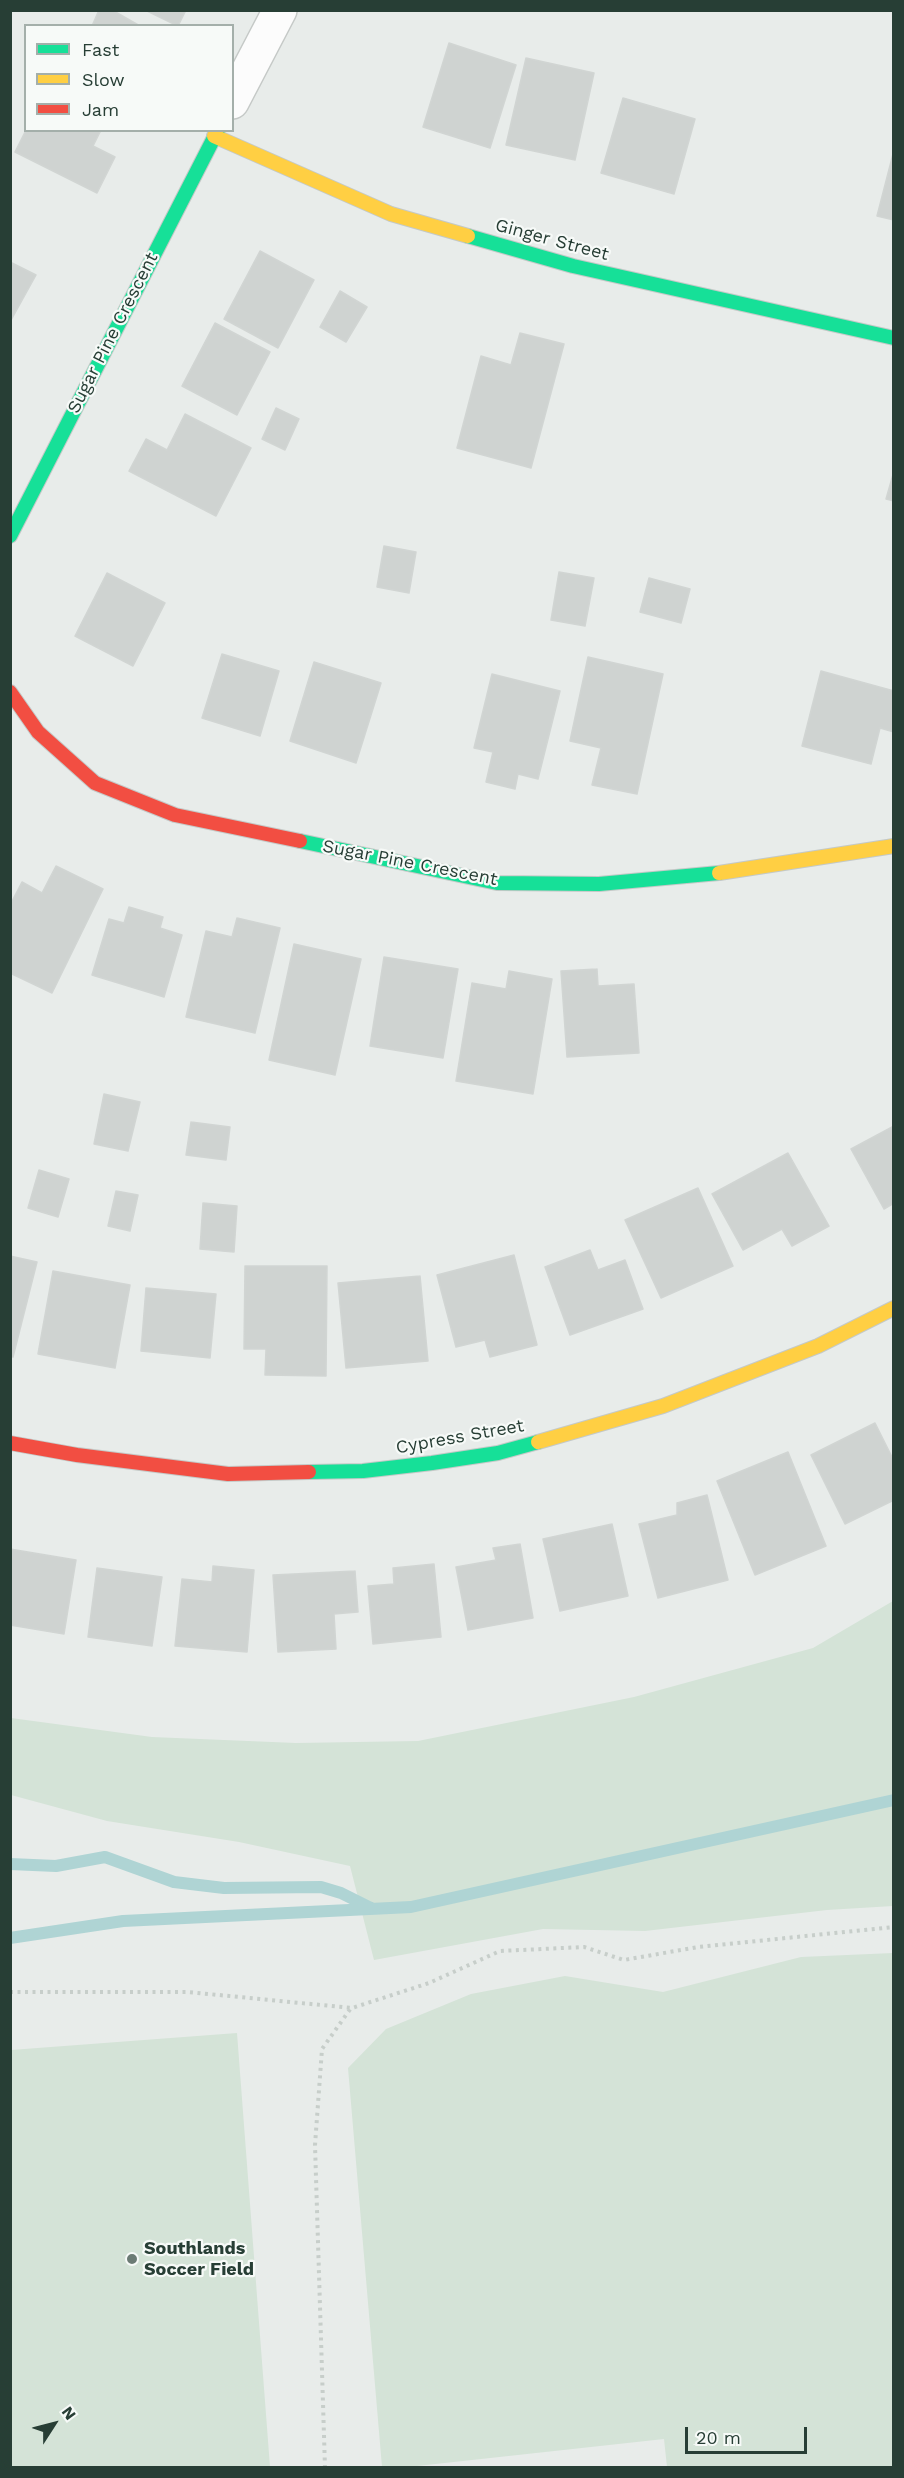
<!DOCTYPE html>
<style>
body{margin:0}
#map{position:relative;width:904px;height:2478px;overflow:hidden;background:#e8ecea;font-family:"Work Sans",sans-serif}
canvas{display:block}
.frame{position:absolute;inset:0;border:12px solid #273e35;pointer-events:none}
.legend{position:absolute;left:24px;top:24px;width:210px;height:108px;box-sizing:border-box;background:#f7faf8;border:2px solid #a4afaa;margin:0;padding:8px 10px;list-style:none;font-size:18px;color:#273e35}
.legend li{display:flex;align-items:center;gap:12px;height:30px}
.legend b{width:30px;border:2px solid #a4afaa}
.north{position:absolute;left:24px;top:2394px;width:60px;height:60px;-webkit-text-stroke:4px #f7faf8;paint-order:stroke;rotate:54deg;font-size:16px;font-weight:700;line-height:24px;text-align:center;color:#273e35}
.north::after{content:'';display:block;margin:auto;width:21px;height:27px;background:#273e35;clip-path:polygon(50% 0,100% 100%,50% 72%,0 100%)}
.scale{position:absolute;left:685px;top:2427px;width:122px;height:27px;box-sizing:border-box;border:3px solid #273e35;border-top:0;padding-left:8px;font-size:18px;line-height:21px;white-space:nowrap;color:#273e35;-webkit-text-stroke:4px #f7faf8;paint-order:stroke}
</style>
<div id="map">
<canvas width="904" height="2478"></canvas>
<div class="frame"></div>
<ul class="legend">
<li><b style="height:8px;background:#16e098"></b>Fast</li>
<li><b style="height:8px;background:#ffcf43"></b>Slow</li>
<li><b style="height:8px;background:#f24e42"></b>Jam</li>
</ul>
<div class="north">N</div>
<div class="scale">20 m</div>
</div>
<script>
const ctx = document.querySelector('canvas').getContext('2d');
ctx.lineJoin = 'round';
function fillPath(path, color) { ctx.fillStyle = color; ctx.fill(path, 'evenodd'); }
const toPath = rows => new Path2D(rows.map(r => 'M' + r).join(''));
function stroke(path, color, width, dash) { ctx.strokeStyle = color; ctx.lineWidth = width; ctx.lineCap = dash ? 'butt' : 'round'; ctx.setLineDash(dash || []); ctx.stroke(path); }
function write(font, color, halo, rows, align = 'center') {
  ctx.font = font + ' "Work Sans",sans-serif'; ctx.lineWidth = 4.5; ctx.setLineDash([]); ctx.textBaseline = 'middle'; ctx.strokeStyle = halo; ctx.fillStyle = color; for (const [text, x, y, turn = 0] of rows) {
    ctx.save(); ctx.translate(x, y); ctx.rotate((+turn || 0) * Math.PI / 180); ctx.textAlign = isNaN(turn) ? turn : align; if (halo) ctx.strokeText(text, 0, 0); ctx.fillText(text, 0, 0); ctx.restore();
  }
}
fillPath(toPath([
 [893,1601,893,1906,827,1910,645,1931,543,1929,374,1960,350,1866,239,1842,107,1821,11,1795,11,1718,152,1737,296,1743,418,1741,634,1697,813,1648],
 [893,1953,893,2467,667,2467,664,2439,408,2467,382,2467,348,2068,386,2029,471,1994,565,1976,663,1992,801,1957],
 [237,2033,270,2467,11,2467,11,2050]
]), '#d4e3d7');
stroke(toPath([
 [10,1864,56,1866,105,1857,174,1882,224,1888,321,1887,341,1893,371,1908],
 [10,1938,123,1921,411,1907,894,1800]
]), '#afd4d4', 12);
const building = toPath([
 [99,10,112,10,140,26,92,26,99,10],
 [145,10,186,10,178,26,145,10],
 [449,43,516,65,490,148,423,127,449,43],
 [526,58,594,73,575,160,506,145,526,58],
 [623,98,695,119,674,194,601,173,623,98],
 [26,130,101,130,93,146,115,157,97,193,15,152,26,130],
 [894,150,894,220,877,216,894,150],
 [260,251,314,280,278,348,224,319,260,251],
 [10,262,36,275,10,322,10,262],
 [340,291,367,307,346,342,320,327,340,291],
 [215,323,270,352,237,415,182,386,215,323],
 [520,333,564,344,531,468,457,448,481,356,511,365,520,333],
 [276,408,299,419,285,450,262,439,276,408],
 [185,414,251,448,216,516,129,471,146,439,167,450,185,414],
 [894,471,894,501,886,499,894,471],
 [384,546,416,552,409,593,377,587,384,546],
 [559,572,594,578,585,626,551,620,559,572],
 [107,573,165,603,133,666,75,636,107,573],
 [649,578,690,589,681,623,640,612,649,578],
 [222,654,279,671,260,736,202,718,222,654],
 [588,657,663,674,637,794,592,785,601,748,570,741,588,657],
 [314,662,381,683,356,763,290,741,314,662],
 [821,671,894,691,894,732,880,728,871,764,802,746,821,671],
 [492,674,560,691,538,779,518,774,515,789,486,782,493,752,474,748,492,674],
 [56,866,103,889,52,993,10,973,10,905,22,882,42,893,56,866],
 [129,907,163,917,160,928,182,935,164,997,92,975,109,919,124,923,129,907],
 [237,918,280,928,255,1033,186,1017,206,931,232,937,237,918],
 [294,944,361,959,335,1075,269,1060,294,944],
 [384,957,458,969,443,1058,370,1046,384,957],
 [597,969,598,986,634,984,639,1053,567,1057,561,971,597,969],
 [509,971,552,979,533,1094,456,1081,472,983,506,989,509,971],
 [104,1094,140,1102,128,1151,94,1144,104,1094],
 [191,1122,230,1127,226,1160,186,1155,191,1122],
 [894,1126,894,1203,884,1209,851,1149,894,1126],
 [788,1153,829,1226,792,1246,782,1229,743,1250,712,1194,788,1153],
 [39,1170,69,1179,58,1217,28,1208,39,1170],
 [698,1188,733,1266,661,1298,625,1220,698,1188],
 [116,1191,138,1195,130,1231,108,1226,116,1191],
 [203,1203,237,1206,234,1252,200,1249,203,1203],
 [590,1250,598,1270,625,1260,643,1309,570,1335,545,1267,590,1250],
 [514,1255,537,1345,490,1357,485,1340,456,1347,437,1275,514,1255],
 [10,1256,37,1262,13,1357,10,1356,10,1256],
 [245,1266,327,1266,326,1376,265,1375,266,1349,244,1349,245,1266],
 [53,1271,130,1285,115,1368,38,1354,53,1271],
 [420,1276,428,1361,346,1368,338,1283,420,1276],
 [146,1288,216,1294,210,1358,141,1351,146,1288],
 [875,1423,894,1461,894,1500,845,1524,811,1455,875,1423],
 [788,1452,826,1546,755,1575,717,1481,788,1452],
 [707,1495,728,1580,658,1598,639,1524,677,1515,677,1503,707,1495],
 [612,1524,628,1596,560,1611,543,1539,612,1524],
 [520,1544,533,1618,468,1630,456,1567,496,1560,493,1548,520,1544],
 [10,1549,76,1560,64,1634,10,1625,10,1549],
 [434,1564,441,1637,373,1644,368,1586,394,1584,393,1568,434,1564],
 [213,1566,254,1570,247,1652,175,1646,182,1579,212,1582,213,1566],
 [97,1568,162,1577,152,1646,88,1637,97,1568],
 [355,1571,358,1612,334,1614,336,1649,278,1652,273,1575,355,1571]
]);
fillPath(building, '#cfd3d1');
stroke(building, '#d1d5d3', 1.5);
const street = toPath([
 [232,102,280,10]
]);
const fast = toPath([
 [468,236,573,266,894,338],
 [10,536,218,130],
 [300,841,497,883,599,884,719,873],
 [309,1472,363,1471,432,1463,498,1453,538,1442]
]);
const slow = toPath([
 [214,136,391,214,468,236],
 [719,873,894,846],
 [538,1442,663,1406,818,1346,894,1308]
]);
const jam = toPath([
 [10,692,38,732,95,783,175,815,300,841],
 [10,1443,77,1455,228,1474,309,1472]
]);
stroke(street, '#c5c9c7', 36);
stroke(fast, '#c4c9c7', 16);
stroke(slow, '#c4c9c7', 16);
stroke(jam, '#c4c9c7', 16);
stroke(toPath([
 [10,1992,188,1992,352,2008,429,1983,500,1951,584,1947,624,1960,698,1947,894,1927],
 [325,2468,315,2145,322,2049,351,2008]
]), '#c7ceca', 4, [3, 4.5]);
stroke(street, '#fcfcfc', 33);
stroke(fast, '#16e098', 14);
stroke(slow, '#ffcf43', 14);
stroke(jam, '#f24e42', 14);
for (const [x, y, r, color] of [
 [132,2259,6,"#6b7b74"]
]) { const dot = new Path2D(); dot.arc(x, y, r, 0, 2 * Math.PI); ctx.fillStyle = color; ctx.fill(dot); stroke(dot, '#f7faf8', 2); }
write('18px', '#273e35', '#f7faf8', [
 ["Ginger Street",552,240,15],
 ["Sugar Pine Crescent",113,333,-63],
 ["Sugar Pine Crescent",410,863,11],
 ["Cypress Street",460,1437,-10]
]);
write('bold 18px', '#273e35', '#f7faf8', [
 ["Southlands",144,2249],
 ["Soccer Field",144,2270]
], 'left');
</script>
